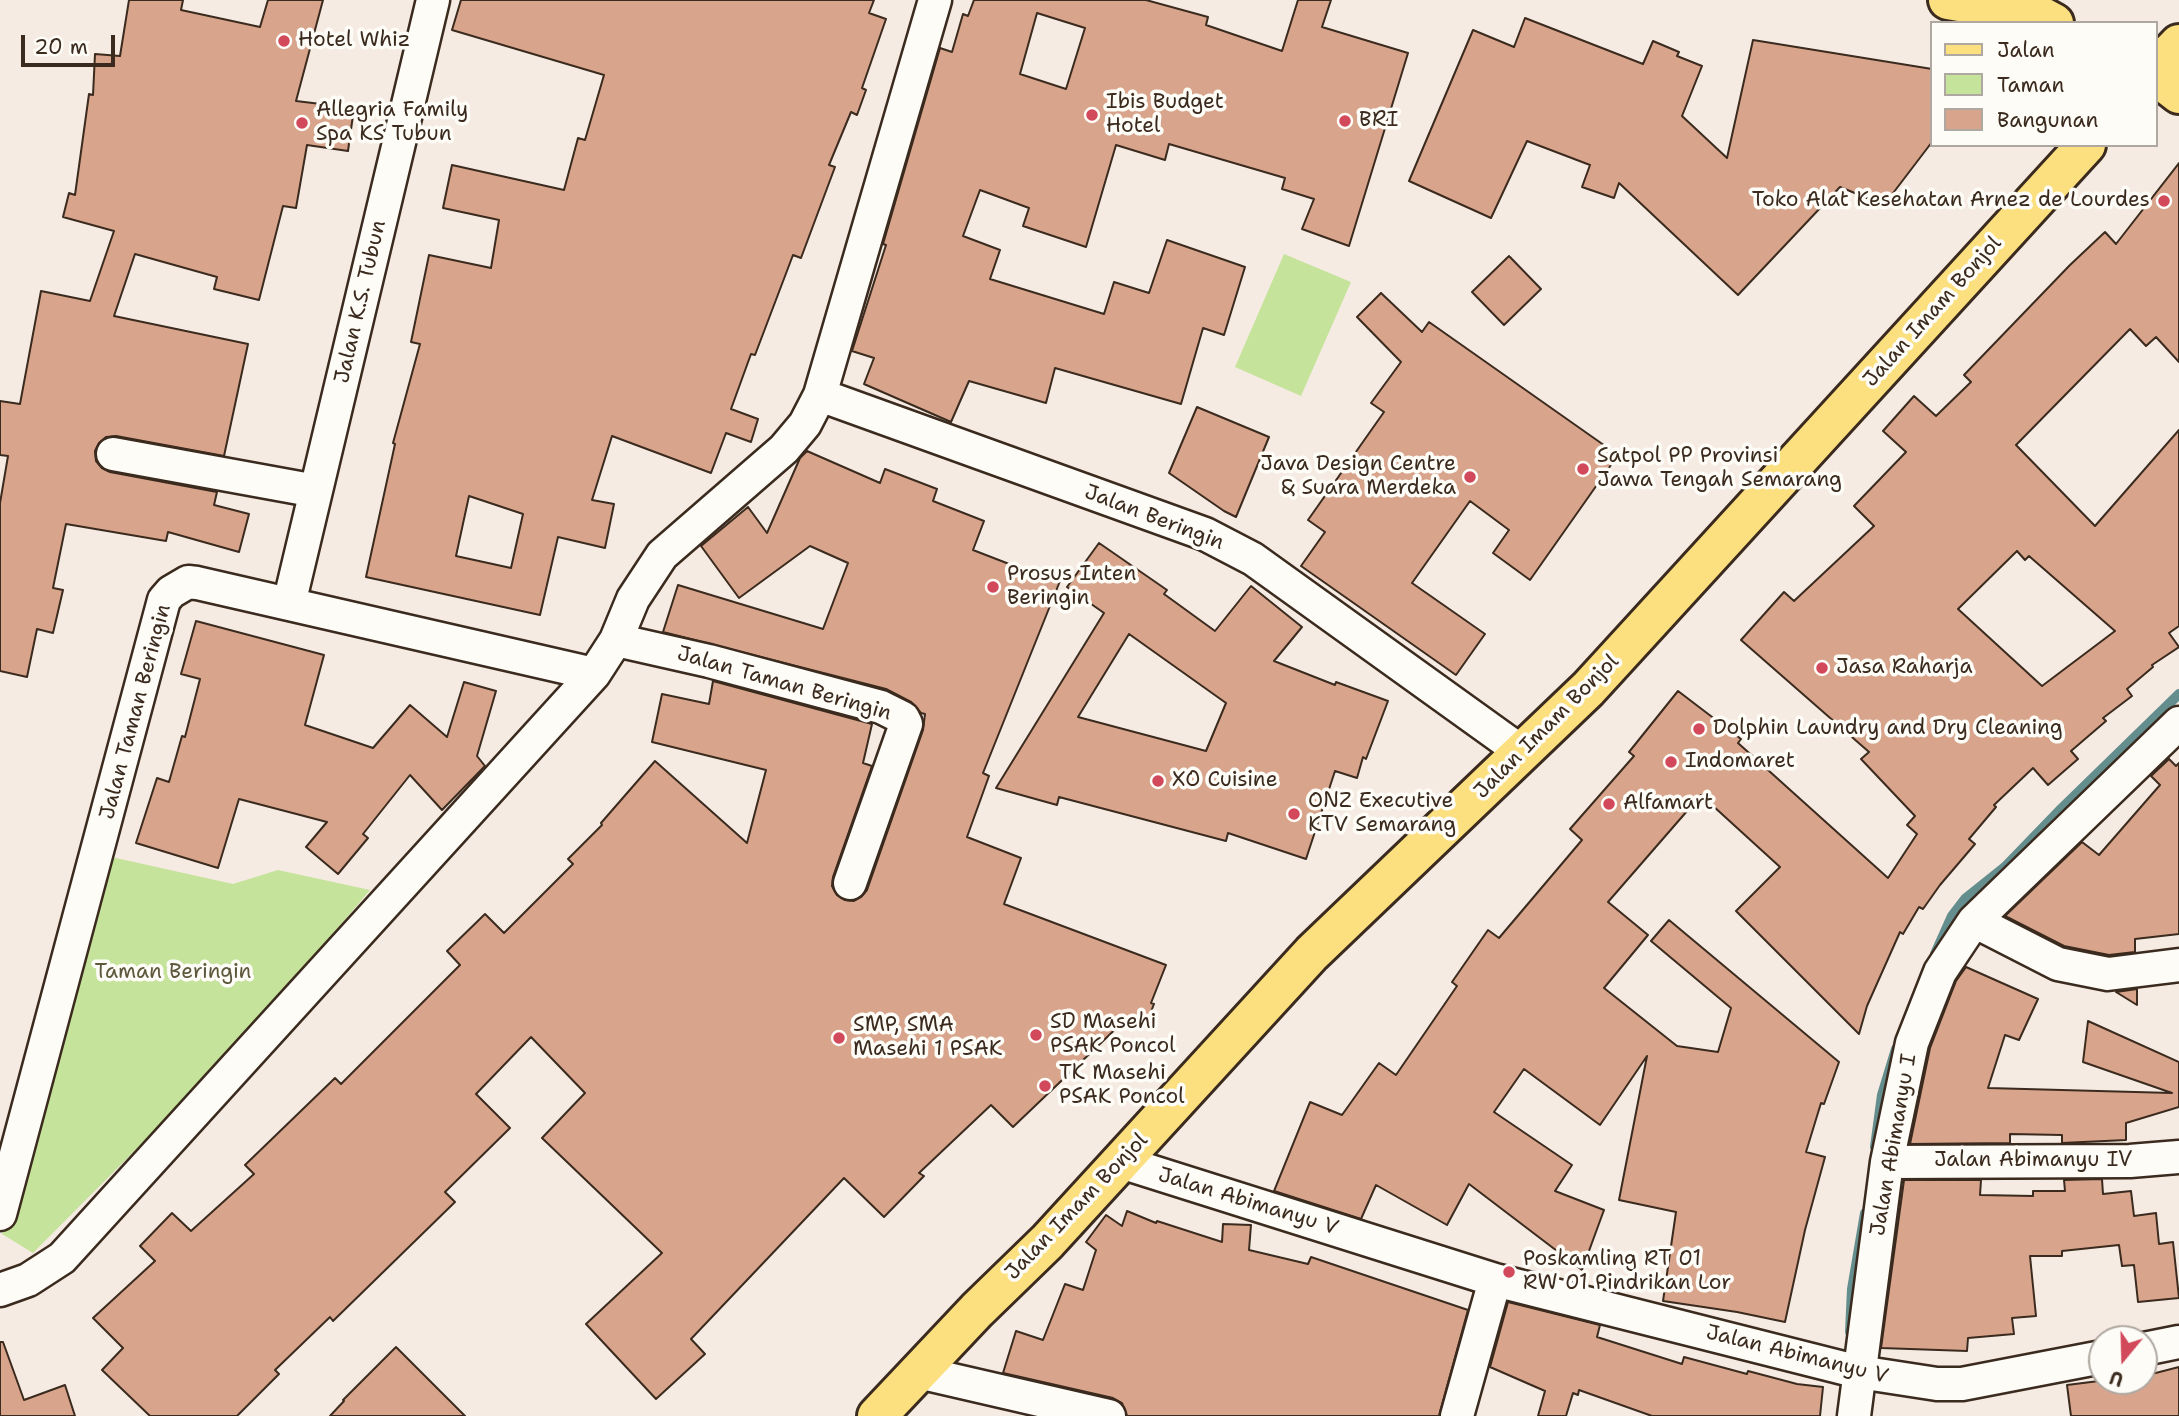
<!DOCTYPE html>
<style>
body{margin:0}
#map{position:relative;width:2179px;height:1416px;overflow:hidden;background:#f6ebe2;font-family:"Shantell Sans",sans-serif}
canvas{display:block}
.legend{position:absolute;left:1930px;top:21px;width:228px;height:126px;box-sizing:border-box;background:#fdfcf7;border:2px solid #afa8a0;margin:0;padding:9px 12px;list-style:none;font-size:21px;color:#3b2a1e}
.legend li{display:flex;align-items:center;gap:14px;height:35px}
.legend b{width:35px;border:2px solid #afa8a0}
.north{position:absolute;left:2088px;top:1325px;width:70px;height:70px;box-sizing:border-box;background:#fdfcf7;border:2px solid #afa8a0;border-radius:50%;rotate:199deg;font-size:19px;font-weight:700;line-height:28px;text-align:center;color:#3b2a1e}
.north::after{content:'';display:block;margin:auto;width:24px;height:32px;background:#d1495b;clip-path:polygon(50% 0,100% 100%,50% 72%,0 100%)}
.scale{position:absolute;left:21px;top:35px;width:94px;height:32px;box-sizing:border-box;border:4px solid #3b2a1e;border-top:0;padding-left:9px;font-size:21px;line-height:24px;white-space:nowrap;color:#3b2a1e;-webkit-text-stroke:5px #fdfcf7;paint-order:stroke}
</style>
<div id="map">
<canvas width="2179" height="1416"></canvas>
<ul class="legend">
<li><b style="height:9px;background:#fce080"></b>Jalan</li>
<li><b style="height:19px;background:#c5e39b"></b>Taman</li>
<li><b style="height:19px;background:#d8a58c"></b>Bangunan</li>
</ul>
<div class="north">U</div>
<div class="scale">20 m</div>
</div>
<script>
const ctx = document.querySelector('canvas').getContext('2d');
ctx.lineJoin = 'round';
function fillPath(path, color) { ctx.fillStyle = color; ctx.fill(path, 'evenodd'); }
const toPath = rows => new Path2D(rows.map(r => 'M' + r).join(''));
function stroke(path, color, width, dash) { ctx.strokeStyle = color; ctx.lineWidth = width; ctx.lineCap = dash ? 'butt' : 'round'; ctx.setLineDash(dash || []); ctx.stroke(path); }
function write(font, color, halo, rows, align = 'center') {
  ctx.font = font + ' "Shantell Sans",sans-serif'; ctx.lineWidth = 7; ctx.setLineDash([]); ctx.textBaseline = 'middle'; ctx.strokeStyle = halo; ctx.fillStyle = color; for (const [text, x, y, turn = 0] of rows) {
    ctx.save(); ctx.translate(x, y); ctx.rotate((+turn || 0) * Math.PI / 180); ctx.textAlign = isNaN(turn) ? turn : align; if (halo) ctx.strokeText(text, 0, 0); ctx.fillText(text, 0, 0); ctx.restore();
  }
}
fillPath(toPath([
 [1284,254,1351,282,1301,396,1235,367],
 [107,856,233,884,278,870,370,890,235,1050,33,1253,2,1234,29,1125]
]), '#c5e39b');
stroke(toPath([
 [1935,954,1952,916,1965,899,2005,867,2062,808,2179,694],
 [1875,1147,1882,1095,1896,1049],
 [1850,1332,1852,1289,1865,1213]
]), '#648e8e', 10);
const building = toPath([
 [129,0,183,0,181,10,260,27,268,0,323,0,296,101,354,108,348,151,307,145,296,208,283,206,259,300,214,289,217,277,135,254,114,316,248,344,224,456,116,436,106,437,99,443,95,451,96,461,102,468,110,472,217,492,214,505,249,514,239,552,168,532,166,541,66,524,53,588,63,590,53,633,37,629,27,677,0,671,0,503,8,456,0,455,0,401,20,404,41,291,90,301,114,231,63,217,69,193,75,195,89,94,93,95,95,54,120,56,129,0],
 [461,0,874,0,869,13,886,19,862,88,866,90,857,115,851,112,829,165,835,167,801,258,793,255,755,355,751,354,731,409,758,419,751,442,726,433,711,473,612,436,592,500,614,504,605,548,558,537,540,615,366,577,395,444,393,443,420,344,411,342,429,255,491,268,499,220,443,208,452,165,564,190,578,138,585,140,604,75,452,30,461,0],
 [469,496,523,514,511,568,456,556,469,496],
 [974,0,1146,0,1208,17,1206,25,1282,51,1298,0,1331,0,1322,27,1408,53,1349,246,1302,229,1314,199,1282,189,1285,178,1169,144,1165,160,1116,145,1086,247,1023,226,1029,208,980,190,963,236,1000,250,990,279,1104,314,1114,282,1149,293,1167,240,1245,267,1224,335,1203,328,1181,404,1055,368,1046,403,969,381,951,422,864,384,874,358,852,351,886,245,883,244,940,48,952,52,963,14,968,16,974,0],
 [1037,13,1085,28,1066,89,1020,74,1037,13],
 [1525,18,1643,64,1653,41,1679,52,1677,56,1702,66,1682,116,1727,158,1753,40,1932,69,1932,142,1884,205,1840,187,1738,295,1619,183,1614,198,1582,187,1590,165,1527,141,1491,218,1409,181,1473,30,1514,47,1525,18],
 [2179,163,2179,362,2156,337,2146,346,2130,329,2016,445,2095,526,2179,430,2179,626,2169,633,2179,647,2152,665,2153,667,2127,689,2132,696,2103,718,2106,721,2071,751,2078,759,2048,785,2033,768,1994,805,1996,807,1969,839,1975,844,1940,885,1923,909,1919,907,1903,934,1900,932,1867,1006,1859,1034,1736,911,1780,867,1701,795,1608,902,1648,935,1604,988,1677,1046,1718,1052,1731,1008,1651,941,1669,920,1839,1062,1824,1104,1821,1103,1806,1152,1825,1157,1805,1230,1785,1322,1737,1312,1663,1301,1676,1212,1619,1200,1647,1056,1600,1125,1524,1069,1494,1112,1572,1165,1555,1191,1604,1210,1582,1270,1469,1184,1447,1225,1376,1185,1361,1219,1274,1191,1310,1102,1342,1115,1379,1063,1396,1075,1457,986,1452,982,1488,930,1499,938,1582,840,1570,829,1634,756,1629,752,1678,691,1741,739,1738,743,1888,878,1917,834,1907,825,1915,816,1861,759,1869,752,1741,640,1784,592,1794,601,1874,526,1854,506,1906,452,1883,431,1914,396,1936,416,1971,382,1964,375,2070,265,2105,232,2116,244,2179,163],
 [2017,551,2025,560,2029,556,2115,631,2042,686,1958,609,2017,551],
 [1509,256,1541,289,1504,325,1472,292,1509,256],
 [1381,293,1422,332,1429,322,1618,455,1530,580,1493,553,1509,530,1470,501,1412,583,1485,634,1456,675,1301,566,1325,532,1308,520,1384,412,1371,403,1401,362,1357,317,1381,293],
 [1197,407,1269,437,1236,517,1224,511,1169,473,1197,407],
 [807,451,880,483,885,469,937,489,933,501,984,521,973,550,1035,574,1036,571,1060,581,983,773,989,776,967,837,1021,858,1004,904,1166,965,1151,1003,1154,1004,1145,1027,1126,1019,1013,1127,991,1105,919,1173,924,1176,884,1217,844,1178,691,1339,705,1354,656,1399,586,1324,662,1253,542,1138,585,1093,531,1037,476,1094,510,1128,445,1192,455,1202,333,1321,330,1317,275,1370,279,1374,237,1416,150,1416,102,1370,123,1348,93,1318,155,1261,140,1246,172,1213,191,1231,254,1174,245,1165,335,1078,341,1084,460,965,447,951,485,914,504,933,573,864,568,859,602,825,601,823,655,761,747,843,766,770,652,742,662,694,709,704,713,681,872,724,863,763,872,766,833,877,832,886,837,895,845,900,854,901,861,897,867,890,923,730,925,714,921,713,911,702,886,689,663,632,678,585,823,629,848,563,810,546,739,598,701,546,748,507,767,533,800,458,807,451],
 [1099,543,1167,590,1164,594,1215,631,1251,586,1302,627,1274,661,1335,685,1336,682,1388,701,1366,759,1363,757,1357,778,1335,771,1306,859,1228,833,1226,841,1059,797,1057,805,996,788,1104,613,1067,587,1099,543],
 [1129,634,1226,703,1206,751,1078,717,1129,634],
 [196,621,324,655,305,725,373,748,410,705,447,737,464,682,496,691,477,756,485,766,442,810,410,775,363,834,368,838,338,874,306,847,327,822,239,799,218,868,136,843,157,778,169,782,182,736,185,737,200,679,181,674,196,621],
 [2169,759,2176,766,2179,763,2179,934,2135,939,2135,952,2109,955,2064,946,2005,916,2082,842,2099,855,2160,785,2151,776,2169,759],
 [1966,967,2038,999,2019,1040,2005,1035,1988,1088,2172,1093,2083,1062,2088,1021,2179,1062,2179,1107,2126,1123,2126,1140,2062,1143,2062,1135,2010,1134,2010,1143,1910,1144,1930,1048,1956,981,1966,967],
 [2137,989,2137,1005,2116,992,2137,989],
 [2102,1179,2103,1194,2131,1191,2134,1216,2156,1213,2159,1244,2173,1242,2179,1298,2138,1302,2134,1265,2122,1266,2119,1245,2062,1251,2062,1256,2030,1256,2036,1316,2012,1318,2014,1334,1968,1338,1967,1351,1881,1348,1904,1180,1981,1180,1980,1195,2033,1196,2033,1191,2065,1191,2064,1180,2102,1179],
 [1127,1211,1156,1223,1157,1221,1222,1242,1223,1224,1251,1225,1249,1250,1308,1264,1311,1257,1468,1310,1439,1416,1127,1416,1122,1403,1113,1398,1003,1373,1016,1331,1043,1340,1065,1284,1083,1290,1096,1250,1086,1242,1106,1215,1122,1226,1127,1211],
 [1508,1302,1600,1325,1597,1337,1682,1364,1684,1357,1747,1374,1748,1371,1797,1384,1823,1387,1820,1416,1652,1416,1579,1390,1578,1395,1573,1393,1566,1416,1538,1416,1545,1391,1490,1367,1508,1302],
 [0,1342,3,1342,24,1400,65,1385,75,1416,0,1416,0,1342],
 [396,1347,465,1416,330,1416,344,1401,343,1400,396,1347],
 [2179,1367,2179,1416,2071,1416,2067,1385,2099,1381,2144,1381,2144,1376,2179,1367]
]);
fillPath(building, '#d8a58c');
stroke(building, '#3b2a1e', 2);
const minor = toPath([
 [820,395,1205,534,1253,559,1523,753],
 [113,454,316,491],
 [289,604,433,0],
 [616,640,709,661,881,707,903,718,906,724,850,883],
 [1974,921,2058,964,2108,974,2179,965],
 [1121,1162,1495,1280,1859,1372,1937,1384,1962,1384,2102,1357],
 [1887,1162,2130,1161,2179,1157],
 [0,1214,164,600,171,592,188,582,197,583,594,674],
 [0,1290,28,1280,62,1258,594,674,616,640,633,599,662,555,784,449,805,424,820,395,935,0],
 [2144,1349,2179,1342],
 [918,1372,1109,1416],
 [1457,1416,1495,1280],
 [1854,1416,1887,1162,1912,1043,1940,972,1974,921,2179,723]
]);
const major = toPath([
 [1948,0,2041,16,2054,23],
 [2156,68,2179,44],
 [2156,76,2179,94],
 [877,1416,977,1310,1047,1242,1312,953,1588,689,2086,145]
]);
stroke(minor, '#3b2a1e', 37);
stroke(major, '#3b2a1e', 44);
stroke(minor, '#fdfcf7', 32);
stroke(major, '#fce080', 38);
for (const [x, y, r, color] of [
 [284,41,7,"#d1495b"],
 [1092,115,7,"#d1495b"],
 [1345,121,7,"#d1495b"],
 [302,123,7,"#d1495b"],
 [2164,201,7,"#d1495b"],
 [1583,469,7,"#d1495b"],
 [1470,477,7,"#d1495b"],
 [993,587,7,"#d1495b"],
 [1822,668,7,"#d1495b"],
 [1699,729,7,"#d1495b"],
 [1671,762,7,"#d1495b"],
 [1158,781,7,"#d1495b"],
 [1609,804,7,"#d1495b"],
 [1294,814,7,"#d1495b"],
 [1036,1035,7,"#d1495b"],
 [839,1038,7,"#d1495b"],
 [1045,1086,7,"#d1495b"],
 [1509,1272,7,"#d1495b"]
]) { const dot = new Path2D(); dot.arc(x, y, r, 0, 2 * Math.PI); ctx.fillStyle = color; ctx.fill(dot); stroke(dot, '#fdfcf7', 2.5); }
write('21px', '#3b2a1e', '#fdfcf7', [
 ["Hotel Whiz",298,41],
 ["Ibis Budget",1106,103],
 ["Hotel",1106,127],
 ["Allegria Family",316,111],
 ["Spa KS Tubun",316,135],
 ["BRI",1359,121],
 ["Toko Alat Kesehatan Arnez de Lourdes",2150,201,"right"],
 ["Satpol PP Provinsi",1597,457],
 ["Jawa Tengah Semarang",1597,481],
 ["Java Design Centre",1456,465,"right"],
 ["& Suara Merdeka",1456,489,"right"],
 ["Prosus Inten",1007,575],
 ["Beringin",1007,599],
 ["Jasa Raharja",1836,668],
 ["Dolphin Laundry and Dry Cleaning",1713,729],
 ["Indomaret",1685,762],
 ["XO Cuisine",1172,781],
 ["ONZ Executive",1308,802],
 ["KTV Semarang",1308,826],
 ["Alfamart",1623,804],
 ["SD Masehi",1050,1023],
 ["PSAK Poncol",1050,1047],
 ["SMP, SMA",853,1026],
 ["Masehi 1 PSAK",853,1050],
 ["TK Masehi",1059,1074],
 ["PSAK Poncol",1059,1098],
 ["Poskamling RT 01",1523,1260],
 ["RW 01 Pindrikan Lor",1523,1284]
], 'left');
write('21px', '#3b2a1e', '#fdfcf7', [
 ["Jalan K.S. Tubun",361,302,-77],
 ["Jalan Imam Bonjol",1933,312,-48],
 ["Jalan Beringin",1154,518,21],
 ["Jalan Taman Beringin",784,684,16],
 ["Jalan Taman Beringin",136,712,-75],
 ["Jalan Imam Bonjol",1547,727,-45],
 ["Jalan Abimanyu I",1894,1145,-80],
 ["Jalan Abimanyu IV",2033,1161],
 ["Jalan Abimanyu V",1248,1202,17],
 ["Jalan Imam Bonjol",1077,1207,-46],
 ["Jalan Abimanyu V",1797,1355,14]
]);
write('21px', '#5e583d', '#fdfcf7', [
 ["Taman Beringin",173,973]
]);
</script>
